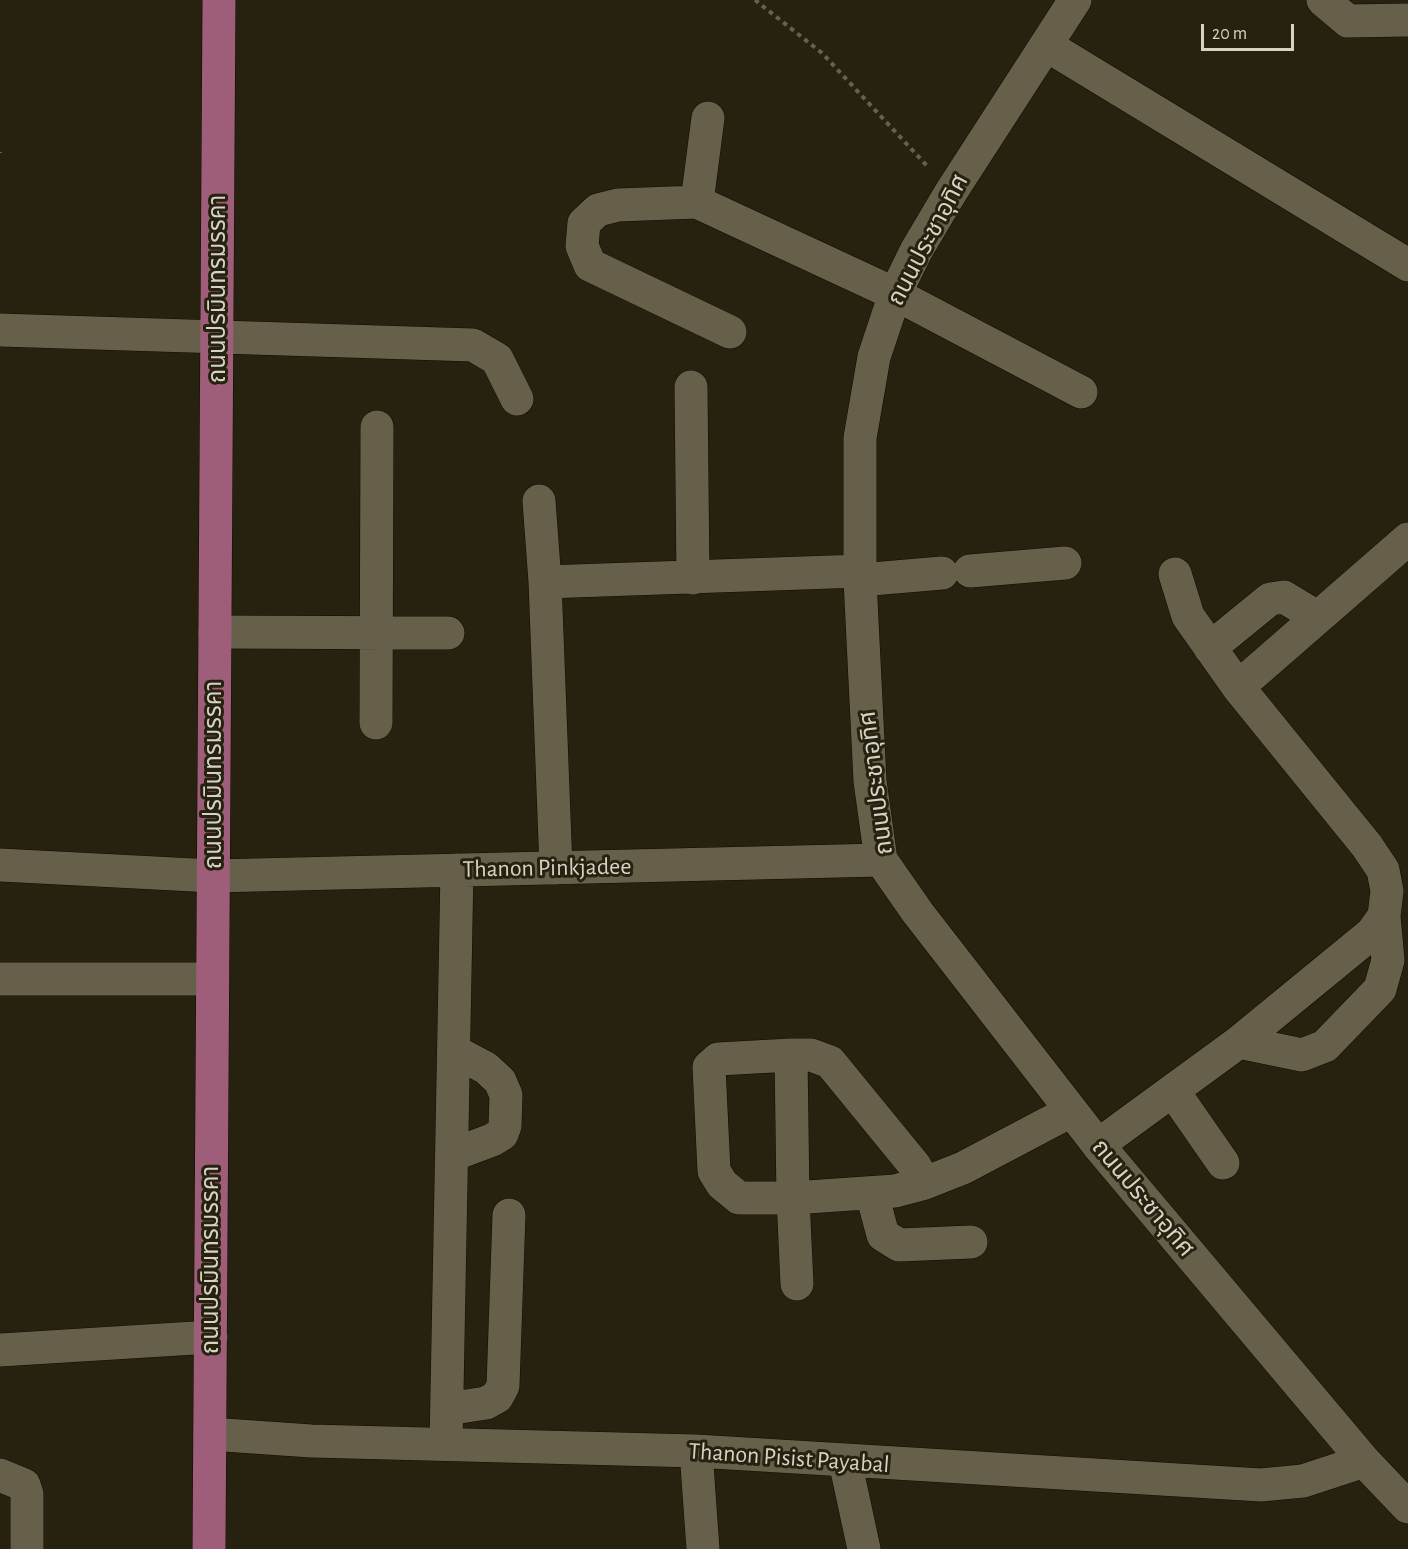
<!DOCTYPE html>
<meta charset="utf-8">
<style>
body{margin:0}
#map{position:relative;width:1408px;height:1549px;overflow:hidden;background:#27220f;font-family:"Alegreya Sans",sans-serif}
canvas{display:block}
.scale{position:absolute;left:1201px;top:24px;width:93px;height:27px;box-sizing:border-box;border:3px solid #d5d2c6;border-top:0;padding-left:8px;font-size:18px;line-height:21px;white-space:nowrap;color:#d5d2c6;-webkit-text-stroke:4px #27220f;paint-order:stroke}
</style>
<div id="map">
<canvas width="1408" height="1549"></canvas>
<div class="scale">20 m</div>
</div>
<script>
const ctx = document.querySelector('canvas').getContext('2d');
ctx.lineJoin = 'round';
const toPath = rows => new Path2D(rows.map(r => 'M' + r).join(''));
function stroke(path, color, width, dash) { ctx.strokeStyle = color; ctx.lineWidth = width; ctx.lineCap = dash ? 'butt' : 'round'; ctx.setLineDash(dash || []); ctx.stroke(path); }
function write(font, color, halo, rows, align = 'center') {
  ctx.font = font + ' "Alegreya Sans","Noto Sans Thai",sans-serif'; ctx.lineWidth = 6; ctx.setLineDash([]); ctx.textBaseline = 'middle'; ctx.strokeStyle = halo; ctx.fillStyle = color; for (const [text, x, y, turn = 0] of rows) {
    ctx.save(); ctx.translate(x, y); ctx.rotate((+turn || 0) * Math.PI / 180); ctx.textAlign = isNaN(turn) ? turn : align; if (halo) ctx.strokeText(text, 0, 0); ctx.fillText(text, 0, 0); ctx.restore();
  }
}
const minor = toPath([
 [1075,0,951,192,916,251,895,294,874,357,860,438,860,580,870,781,881,860,918,913,1098,1145,1364,1461,1408,1507],
 [1323,0,1348,21,1408,20],
 [1046,45,1408,265],
 [697,202,708,118],
 [0,330,473,345,497,359,517,399],
 [730,332,590,265,582,246,584,223,598,210,618,205,697,202,895,294,1081,392],
 [691,387,693,578],
 [539,501,545,582],
 [970,571,1065,563],
 [860,580,942,573],
 [215,632,448,633],
 [1210,648,1270,599,1284,597,1317,617],
 [1238,687,1408,539],
 [376,723,377,427],
 [0,865,213,876,881,860],
 [556,868,545,582,860,571],
 [0,979,212,979],
 [1239,1042,1302,1055,1325,1046,1380,989,1388,960,1384,916],
 [791,1055,793,1198,797,1284],
 [1173,1091,1223,1163],
 [1098,1145,1239,1042,1372,933,1384,916,1387,891,1383,870,1367,846,1238,687,1188,616,1175,574],
 [452,1155,492,1140,502,1134,505,1126,506,1095,500,1081,486,1068,454,1051],
 [925,1183,915,1166,830,1062,811,1055,791,1055,718,1059,709,1067,714,1171,722,1184,739,1198,793,1198,895,1191,925,1183,963,1168,1071,1111],
 [872,1194,883,1235,899,1245,971,1242],
 [0,1350,211,1337],
 [447,1409,486,1403,497,1397,503,1386,509,1215],
 [210,1434,311,1441,696,1451,1261,1485,1303,1481,1364,1461],
 [446,1444,457,870],
 [696,1451,703,1549],
 [845,1461,864,1549],
 [0,1475,24,1485,27,1494,27,1549]
]);
const major = toPath([
 [209,1549,219,0]
]);
stroke(minor, '#100b00', 34);
stroke(major, '#100b00', 34);
stroke(toPath([
 [755,0,822,53,929,168],
 [0,152,0,153]
]), '#656151', 4, [4.5, 4.5]);
stroke(minor, '#66604b', 33);
stroke(major, '#9e5e79', 33);
write('24px', '#d5d2c6', '#27220f', [
 ["ถนนประชาอุทิศ",928,240,-62],
 ["ถนนปรมินทรมรรคา",218,289,-90],
 ["ถนนปรมินทรมรรคา",214,775,-90],
 ["ถนนประชาอุทิศ",876,783,-97],
 ["Thanon Pinkjadee",547,868,-1],
 ["ถนนประชาอุทิศ",1143,1198,50],
 ["ถนนปรมินทรมรรคา",211,1260,-90],
 ["Thanon Pisist Payabal",789,1458,4]
]);
</script>
